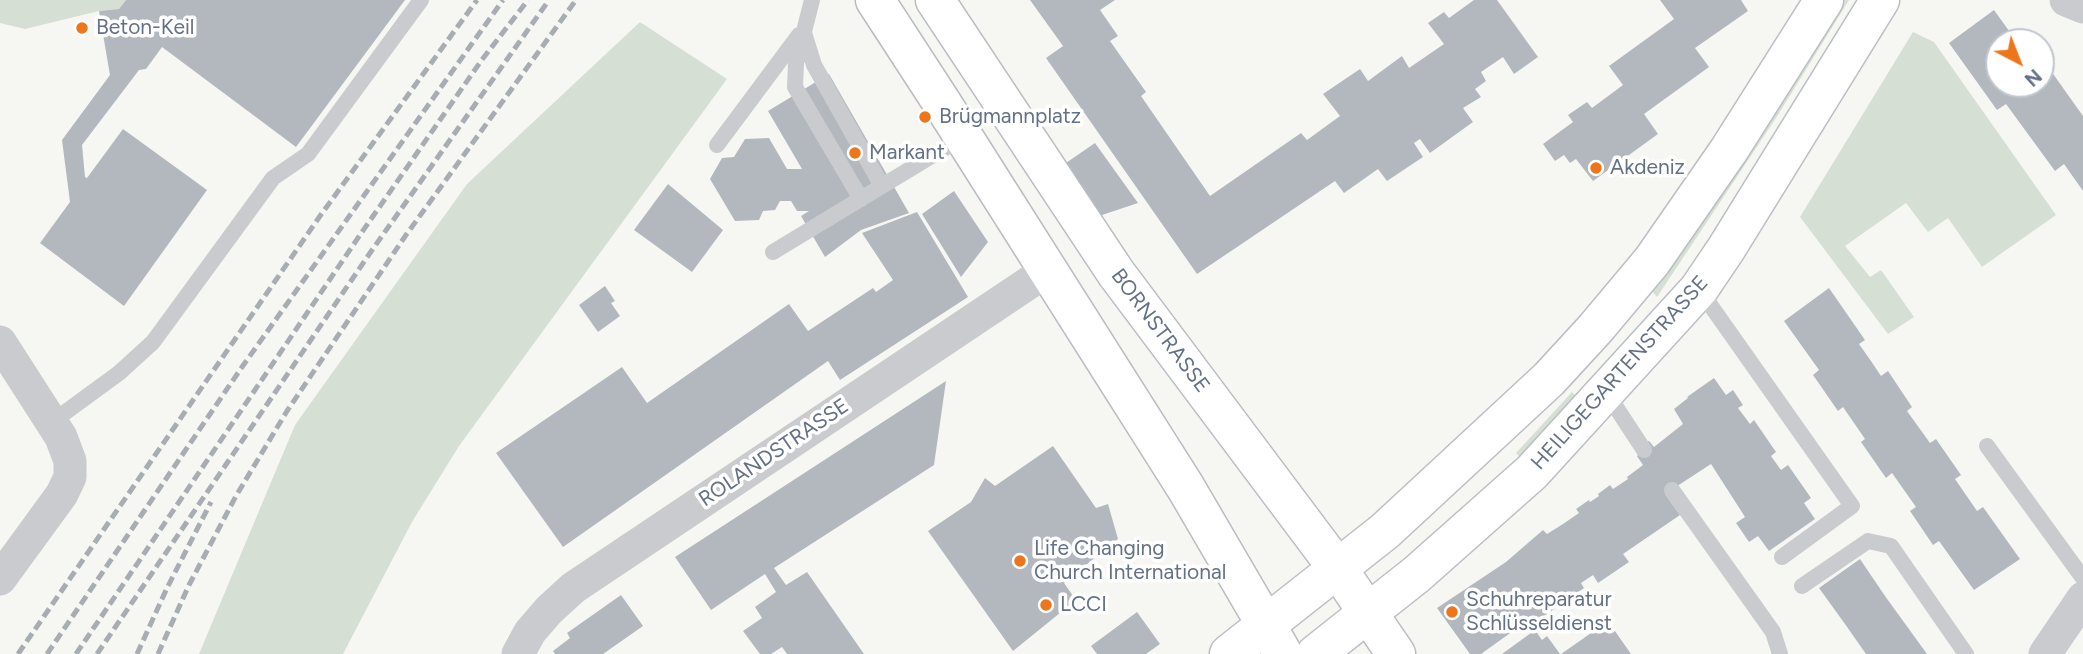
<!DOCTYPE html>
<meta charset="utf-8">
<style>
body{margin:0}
#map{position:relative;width:2083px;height:654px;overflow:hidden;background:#f6f7f3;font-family:Figtree,sans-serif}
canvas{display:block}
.north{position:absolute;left:1985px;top:28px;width:70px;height:70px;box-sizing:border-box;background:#fff;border:2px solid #c1c6cf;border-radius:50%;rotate:138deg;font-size:19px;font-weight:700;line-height:28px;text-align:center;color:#647086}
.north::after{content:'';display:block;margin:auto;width:24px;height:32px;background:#ed761d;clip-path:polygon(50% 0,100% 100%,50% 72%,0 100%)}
</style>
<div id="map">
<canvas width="2083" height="654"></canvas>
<div class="north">N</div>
</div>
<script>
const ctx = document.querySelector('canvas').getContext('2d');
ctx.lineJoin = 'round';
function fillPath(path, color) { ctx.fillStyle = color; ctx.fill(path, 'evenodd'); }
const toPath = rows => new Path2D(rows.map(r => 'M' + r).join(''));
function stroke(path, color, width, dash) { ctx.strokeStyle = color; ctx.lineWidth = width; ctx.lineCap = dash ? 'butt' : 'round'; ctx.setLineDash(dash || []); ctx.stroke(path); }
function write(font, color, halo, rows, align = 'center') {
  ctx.font = font + ' Figtree,sans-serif'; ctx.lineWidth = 7; ctx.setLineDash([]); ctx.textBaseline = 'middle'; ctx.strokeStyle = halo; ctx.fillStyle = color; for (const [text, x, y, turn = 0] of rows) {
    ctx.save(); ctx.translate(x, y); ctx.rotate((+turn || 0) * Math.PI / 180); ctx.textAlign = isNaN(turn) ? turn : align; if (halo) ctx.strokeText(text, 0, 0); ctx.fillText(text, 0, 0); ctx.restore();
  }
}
fillPath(toPath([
 [0,0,126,0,119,9,99,11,25,29,0,23],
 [1838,0,1849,0,1776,118,1657,297,1652,291,1755,136],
 [640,22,727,79,459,446,412,522,343,654,199,654,295,425,467,184],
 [1913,32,1934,42,2056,215,1982,267,1948,218,1928,232,1906,203,1845,246,1870,277,1881,270,1914,317,1888,334,1800,217],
 [1572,392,1580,400,1522,459,1516,453]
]), '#d6dfd4');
fillPath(toPath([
 [126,0,405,0,296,147,162,47,146,69,139,70,82,145,85,177,87,178,123,129,207,190,124,306,40,243,70,202,62,140,110,75,99,11,119,9],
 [1030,0,1115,0,1100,10,1118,36,1110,41,1146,92,1141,96,1210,196,1301,133,1307,140,1340,116,1323,94,1360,69,1368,81,1402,56,1409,68,1444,44,1428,23,1444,12,1449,18,1474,0,1497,0,1538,57,1514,74,1503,57,1481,72,1486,81,1475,89,1481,97,1463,108,1473,122,1430,153,1420,139,1414,143,1423,157,1387,181,1378,169,1344,193,1335,181,1197,274,1046,58,1063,46],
 [1660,0,1741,0,1748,11,1695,48,1709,67,1644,114,1658,134,1593,181,1576,159,1570,163,1564,155,1555,161,1543,144,1573,122,1568,115,1587,102,1592,108,1623,85,1609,66,1674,19],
 [1994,10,2017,42,1999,42,1999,84,2041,84,2041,76,2043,78,2051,71,2083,116,2083,191,2064,164,2055,171,2006,104,1997,110,1949,43],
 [829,74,909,213,861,230,825,257,801,216,809,211,797,211,791,201,780,201,775,210,763,211,759,220,735,221,710,179,722,158,734,157,745,139,769,138,787,169,802,169,768,111],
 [1095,143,1138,203,1099,216,1063,165],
 [668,184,723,230,692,272,634,230],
 [954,191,988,242,961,277,922,214],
 [917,212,968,297,840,380,828,361,563,547,496,453,622,367,647,403,789,304,808,331,873,288,876,292,893,280,862,233],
 [605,286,615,301,611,303,620,316,598,332,579,305],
 [1829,288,1865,340,1859,344,1871,361,1881,376,1888,371,1912,407,1907,411,1930,443,1936,439,1961,475,1955,479,1977,511,1983,507,2020,559,1974,590,1939,541,1933,545,1910,511,1916,507,1892,473,1886,478,1861,442,1865,439,1843,407,1838,411,1813,375,1819,370,1784,321],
 [1714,378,1726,395,1733,390,1743,405,1738,408,1750,424,1754,420,1776,452,1771,456,1781,470,1788,465,1811,498,1804,503,1815,519,1769,551,1758,536,1749,542,1736,523,1745,517,1711,464,1665,494,1680,515,1623,554,1629,562,1598,583,1593,575,1581,583,1584,588,1544,616,1527,621,1481,654,1470,654,1437,608,1506,562,1543,530,1547,534,1563,524,1579,513,1576,509,1589,500,1590,502,1599,496,1598,494,1610,485,1613,489,1628,479,1627,477,1643,465,1637,456,1644,450,1647,442,1649,441,1654,447,1683,424,1674,409,1688,398,1687,397],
 [946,381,934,465,774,568,786,585,807,572,864,654,787,654,782,647,771,654,760,654,743,631,762,618,755,607,776,592,765,574,711,610,675,557],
 [1053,446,1096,508,1108,504,1118,539,1064,583,1076,600,1013,651,928,531,971,502,985,478,995,486],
 [1860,559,1885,596,1927,654,1866,654,1845,624,1819,588],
 [621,595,643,626,603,654,555,654,553,651,570,638,567,633],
 [1137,612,1160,644,1146,654,1097,654,1091,646],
 [1608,621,1631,654,1561,654,1584,638],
 [1535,630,1542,640,1547,636,1560,654,1502,654]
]), '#b3b8bf');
const secondary = toPath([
 [1229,654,1385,531,1549,379,1595,329,1652,261,1729,150,1824,0],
 [1316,654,1417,574,1532,472,1699,289,1726,249,1880,0]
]);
const primary = toPath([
 [875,0,942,103,1186,488,1283,654],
 [935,0,1116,273,1338,569,1396,654]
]);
stroke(secondary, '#bbbec3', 41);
stroke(primary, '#b9bcc0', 41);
stroke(toPath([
 [812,0,796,63,795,87,861,199],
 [804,33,814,65,882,186],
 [717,145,799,35],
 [773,252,963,137],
 [1699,289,1852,506,1782,557],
 [1606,392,1644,450],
 [52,422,119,373,153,342,273,178,308,154,421,0],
 [1987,446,2083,578],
 [1672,490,1773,632,1780,654],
 [1802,586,1868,541,1891,546,1966,654]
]), '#c9cbcf', 16);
stroke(toPath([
 [2066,0,2083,7],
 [0,342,61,437,70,461,70,477,62,494,0,579],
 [518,654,530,632,549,610,573,588,1048,270],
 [2045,654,2083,598]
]), '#c9cbcf', 33);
stroke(secondary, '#fff', 38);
stroke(primary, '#fff', 38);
stroke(toPath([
 [18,654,320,216,477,0],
 [47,654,242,367,503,0],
 [76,654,362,232,481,61,528,0],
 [97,654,370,253,549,0],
 [137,654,167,588,211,502],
 [158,654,189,585,236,496,287,411,406,235,576,0]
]), '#a8acb3', 5, [10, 5]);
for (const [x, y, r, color] of [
 [82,28,7,"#ed761d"],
 [925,117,7,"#ed761d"],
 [855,153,7,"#ed761d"],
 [1596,168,7,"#ed761d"],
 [1020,561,7,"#ed761d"],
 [1046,605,7,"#ed761d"],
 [1452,612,7,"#ed761d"]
]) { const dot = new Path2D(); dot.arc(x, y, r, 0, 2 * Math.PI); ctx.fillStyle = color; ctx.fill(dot); stroke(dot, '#fff', 2.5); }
write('21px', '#647086', '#fff', [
 ["Beton-Keil",96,28],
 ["Brügmannplatz",939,117],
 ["Markant",869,153],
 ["Akdeniz",1610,168],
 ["Life Changing",1034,549],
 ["Church International",1034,573],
 ["Schuhreparatur",1466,600],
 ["Schlüsseldienst",1466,624],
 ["LCCI",1060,605]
], 'left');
write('21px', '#647086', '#fff', [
 ["BORNSTRASSE",1160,331,53],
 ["HEILIGEGARTENSTRASSE",1620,373,-48],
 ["ROLANDSTRASSE",774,453,-34]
]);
</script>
